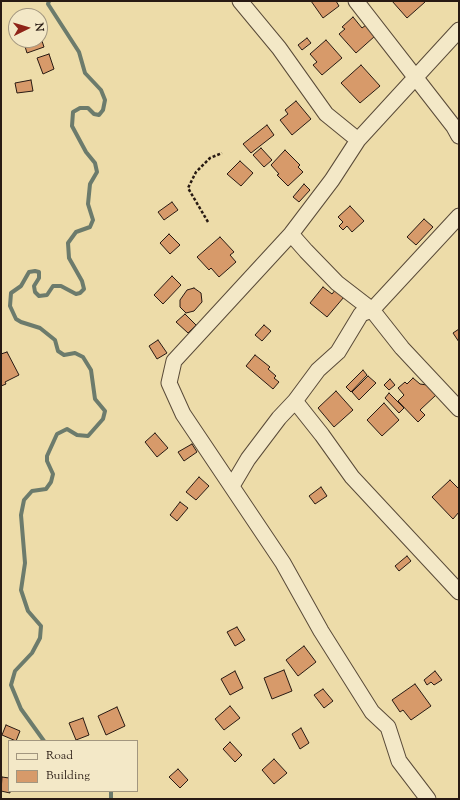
<!DOCTYPE html>
<style>
body{margin:0}
#map{position:relative;width:460px;height:800px;overflow:hidden;background:#eddca9;font-family:"Sorts Mill Goudy",serif}
canvas{display:block}
.frame{position:absolute;inset:0;border:2px solid #281a13;pointer-events:none}
.legend{position:absolute;left:8px;top:740px;width:130px;height:52px;box-sizing:border-box;background:#f3e8c7;border:1px solid #a2967f;margin:0;padding:5px 7px;list-style:none;font-size:12px;color:#281a13}
.legend li{display:flex;align-items:center;gap:8px;height:20px}
.legend b{width:20px;border:1px solid #a2967f}
.north{position:absolute;left:8px;top:8px;width:40px;height:40px;box-sizing:border-box;background:#f3e8c7;border:1px solid #a2967f;border-radius:50%;rotate:85deg;font-size:11px;font-weight:700;line-height:16px;text-align:center;color:#281a13}
.north::after{content:'';display:block;margin:auto;width:14px;height:18px;background:#8f2418;clip-path:polygon(50% 0,100% 100%,50% 72%,0 100%)}
</style>
<div id="map">
<canvas width="460" height="800"></canvas>
<div class="frame"></div>
<ul class="legend">
<li><b style="height:5px;background:#f3e8c7"></b>Road</li>
<li><b style="height:11px;background:#d79a6a"></b>Building</li>
</ul>
<div class="north">N</div>
</div>
<script>
const ctx = document.querySelector('canvas').getContext('2d');
ctx.lineJoin = 'round';
const toPath = rows => new Path2D(rows.map(r => 'M' + r).join(''));
function stroke(path, color, width, dash) { ctx.strokeStyle = color; ctx.lineWidth = width; ctx.lineCap = dash ? 'butt' : 'round'; ctx.setLineDash(dash || []); ctx.stroke(path); }
function fillPath(path, color) { ctx.fillStyle = color; ctx.fill(path, 'evenodd'); }
stroke(toPath([
 [44,741,21,709,11,685,15,671,32,653,40,638,41,626,28,611,21,590,25,563,21,515,24,500,32,491,46,489,51,482,53,474,47,461,47,456,57,434,67,429,77,435,88,436,103,419,105,411,95,399,91,370,83,357,75,353,64,355,58,351,55,340,40,328,21,322,16,319,10,306,11,293,21,286,29,272,35,271,39,272,39,278,34,286,35,292,39,296,47,295,53,286,61,286,76,294,80,293,84,289,82,281,69,258,68,243,76,232,90,227,93,220,88,204,90,184,97,172,95,163,86,152,72,126,73,112,80,108,88,108,94,114,99,115,103,110,105,100,101,90,85,73,79,52,48,4,49,1],
 [111,791,111,799]
]), '#6c7b6c', 4);
const building = toPath([
 [311,1,336,1,339,6,323,18,311,1],
 [392,1,424,1,425,2,407,18,392,1],
 [353,17,362,28,366,25,375,36,356,53,339,34,345,29,342,27,353,17],
 [40,35,44,47,27,53,23,40,40,40,40,35],
 [307,38,311,43,302,50,298,45,307,38],
 [326,40,342,58,322,75,313,65,317,62,310,54,326,40],
 [49,54,54,69,43,74,37,58,49,54],
 [361,65,380,86,360,103,341,83,361,65],
 [31,80,33,91,17,93,15,83,31,80],
 [296,101,311,119,292,135,280,120,288,114,285,110,296,101],
 [267,125,274,135,251,153,243,144,267,125],
 [261,148,272,160,264,167,253,155,261,148],
 [285,150,300,165,298,167,303,172,288,186,277,175,279,174,271,165,285,150],
 [240,161,253,173,241,186,227,174,240,161],
 [304,184,310,190,299,202,293,197,304,184],
 [172,202,178,210,164,220,158,212,172,202],
 [350,206,364,221,352,232,347,226,343,230,339,226,343,222,338,217,350,206],
 [424,219,433,227,416,245,407,237,424,219],
 [169,234,180,245,170,254,160,243,169,234],
 [220,237,234,252,230,255,236,262,219,277,211,268,209,270,197,257,220,237],
 [172,276,181,285,163,304,154,295,172,276],
 [323,287,332,294,336,289,344,297,327,317,310,303,323,287],
 [194,288,201,293,202,302,194,311,186,313,180,307,180,300,187,290,194,288],
 [185,314,196,325,188,333,176,322,185,314],
 [264,325,271,331,262,341,255,335,264,325],
 [459,329,459,342,453,333,459,329],
 [158,340,167,353,157,359,149,346,158,340],
 [7,352,19,375,5,382,6,384,1,386,1,354,7,352],
 [255,355,270,367,268,369,276,376,274,378,279,382,273,389,246,366,255,355],
 [363,370,367,375,351,392,346,387,363,370],
 [368,376,376,383,359,400,352,392,368,376],
 [413,378,420,384,427,385,436,395,420,410,425,415,418,422,398,401,404,395,398,388,405,382,407,384,413,378],
 [390,379,395,385,389,390,384,385,390,379],
 [336,391,353,410,334,427,318,408,336,391],
 [389,393,404,408,399,413,385,398,389,393],
 [384,403,399,420,382,436,367,420,384,403],
 [155,433,168,448,157,457,145,442,155,433],
 [192,444,197,452,184,461,178,452,192,444],
 [199,477,209,486,196,500,186,492,199,477],
 [450,480,459,489,459,512,453,519,432,497,450,480],
 [321,487,327,496,315,504,309,496,321,487],
 [180,502,188,508,177,521,170,515,180,502],
 [407,556,411,561,399,571,395,566,407,556],
 [237,627,245,640,235,646,227,632,237,627],
 [304,646,316,662,298,676,286,660,304,646],
 [284,670,292,691,272,699,264,678,284,670],
 [235,671,243,688,230,695,221,679,235,671],
 [435,671,442,680,434,685,431,682,427,685,424,680,435,671],
 [415,684,431,706,411,720,403,710,400,712,392,700,415,684],
 [323,689,333,701,324,708,314,695,323,689],
 [230,706,240,718,224,730,215,719,230,706],
 [117,707,125,726,106,735,98,716,117,707],
 [83,718,89,735,76,740,69,723,83,718],
 [6,725,20,731,16,741,2,735,6,725],
 [301,728,309,743,300,749,292,734,301,728],
 [230,742,242,755,235,762,223,749,230,742],
 [274,759,287,773,274,784,262,770,274,759],
 [178,769,188,780,180,788,169,777,178,769],
 [2,777,9,778,10,793,1,791,2,777]
]);
fillPath(building, '#d79a6a');
stroke(building, '#281a13', 1);
const minor = toPath([
 [240,1,279,48,326,114,358,140],
 [356,1,454,127,459,136],
 [291,234,306,251,337,283,372,310,402,348,459,409],
 [295,401,322,435,352,477,459,592],
 [232,486,248,459,279,418,295,401,318,370,338,352,361,314,372,310,459,216],
 [428,799,399,761,388,727,372,712,321,631,283,563,183,414,169,383,174,361,291,234,332,180,358,140,459,30]
]);
stroke(minor, '#594a38', 17);
stroke(toPath([
 [208,222,188,188,196,172,210,158,222,153]
]), '#281a13', 2.5, [3, 2]);
stroke(minor, '#f3e8c7', 15);
</script>
